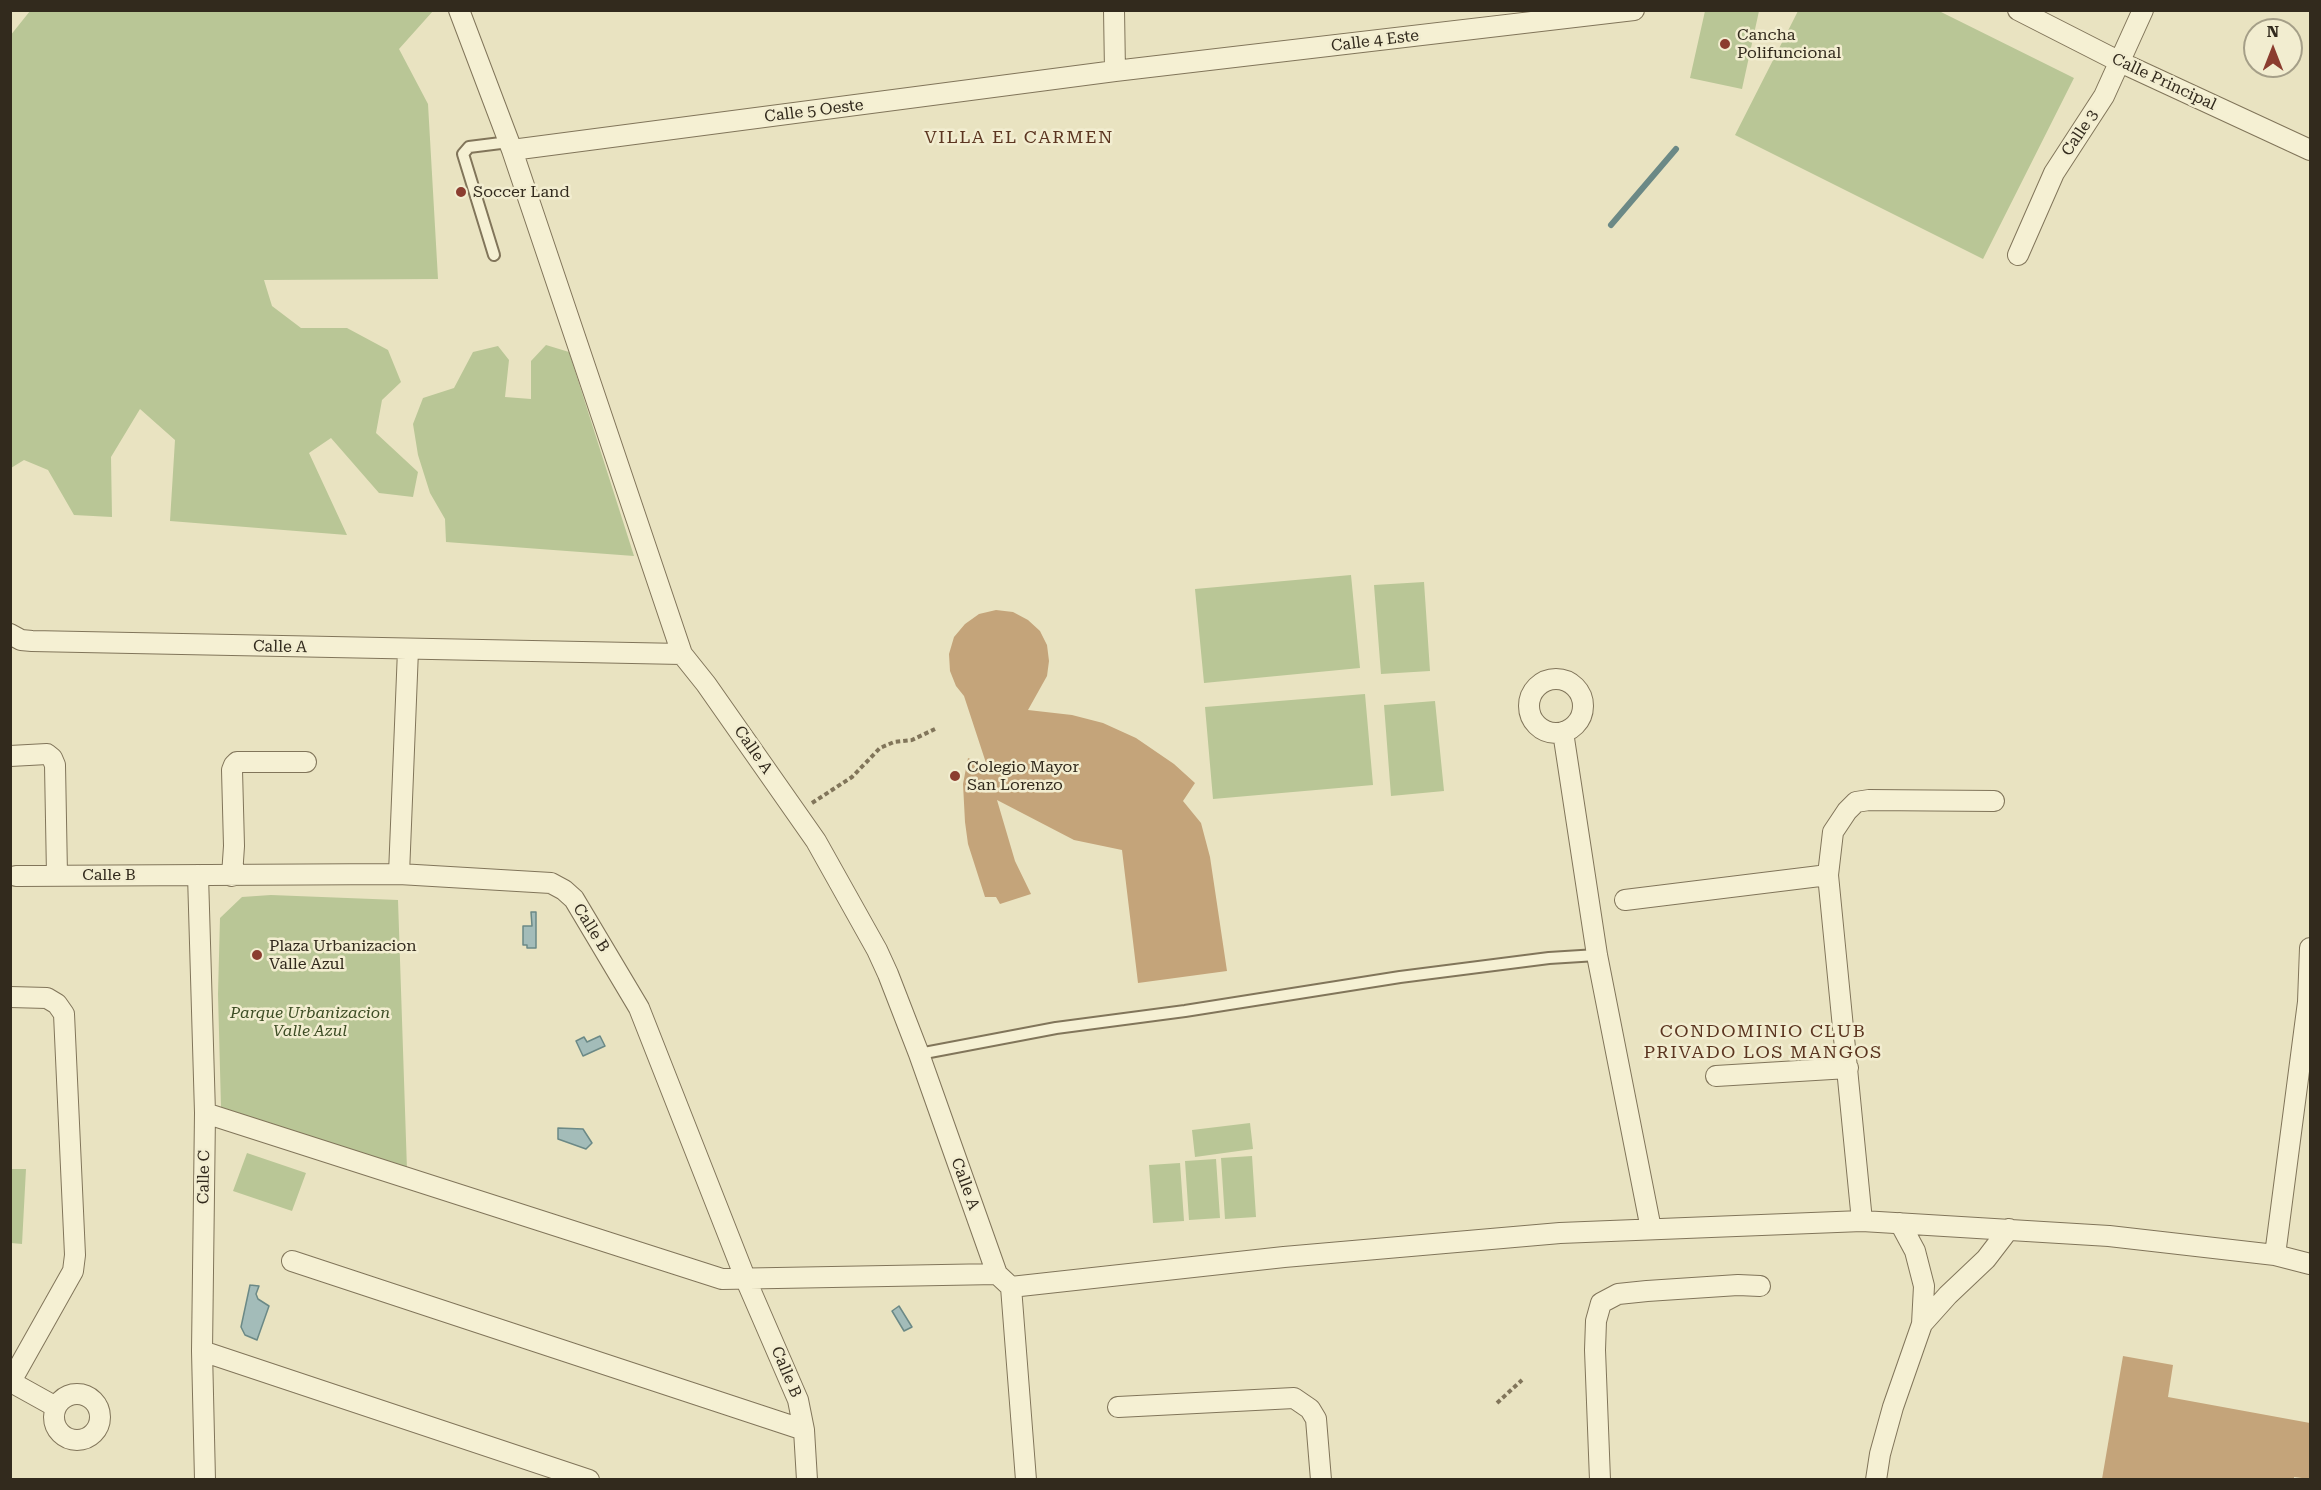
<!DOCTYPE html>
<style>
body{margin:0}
#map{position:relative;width:2321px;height:1490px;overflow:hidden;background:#e9e3c1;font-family:"Roboto Serif",serif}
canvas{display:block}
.frame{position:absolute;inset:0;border:12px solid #322a1d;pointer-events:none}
.north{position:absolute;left:2243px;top:18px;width:60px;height:60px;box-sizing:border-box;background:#f2edd0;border:2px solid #a59f88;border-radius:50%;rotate:0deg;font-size:16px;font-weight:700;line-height:24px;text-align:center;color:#322a1d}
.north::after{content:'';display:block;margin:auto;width:21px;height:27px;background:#8b3d2f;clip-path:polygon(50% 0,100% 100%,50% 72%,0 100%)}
</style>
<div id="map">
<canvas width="2321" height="1490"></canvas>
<div class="frame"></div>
<div class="north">N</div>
</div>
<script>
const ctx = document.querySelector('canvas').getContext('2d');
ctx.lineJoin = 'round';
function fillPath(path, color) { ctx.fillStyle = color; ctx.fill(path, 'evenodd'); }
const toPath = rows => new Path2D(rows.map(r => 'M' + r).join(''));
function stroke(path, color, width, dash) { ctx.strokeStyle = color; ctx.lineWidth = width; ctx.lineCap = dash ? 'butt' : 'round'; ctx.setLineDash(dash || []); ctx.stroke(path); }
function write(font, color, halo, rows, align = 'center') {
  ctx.font = font + ' "Roboto Serif",serif'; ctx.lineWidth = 5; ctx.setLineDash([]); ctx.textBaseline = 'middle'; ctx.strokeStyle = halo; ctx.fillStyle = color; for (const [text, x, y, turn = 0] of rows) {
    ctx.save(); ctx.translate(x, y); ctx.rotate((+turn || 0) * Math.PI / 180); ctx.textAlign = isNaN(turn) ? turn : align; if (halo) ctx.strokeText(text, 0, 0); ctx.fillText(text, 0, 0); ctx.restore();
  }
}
fillPath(toPath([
 [30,11,433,11,399,49,428,104,438,279,264,280,272,306,301,328,347,328,388,350,401,382,382,400,376,433,418,472,413,497,379,493,331,438,309,453,347,535,170,521,175,440,140,409,111,457,112,517,74,515,48,470,24,460,11,468,10,36],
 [1705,11,1759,11,1742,89,1690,78],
 [1798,11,1939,11,2074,78,1983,259,1735,135],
 [546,345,569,352,634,556,446,542,445,519,430,493,418,455,413,424,423,398,454,388,473,352,498,346,509,360,505,397,531,399,531,361],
 [1351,575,1360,668,1204,683,1195,589],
 [1424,582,1430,671,1381,674,1374,585],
 [1365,694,1373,785,1213,799,1205,707],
 [1435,701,1444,791,1391,796,1384,705],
 [271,895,398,900,407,1170,221,1107,218,994,220,918,242,897],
 [1250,1123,1253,1149,1195,1157,1192,1130],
 [247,1153,306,1173,292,1211,233,1191],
 [1252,1156,1256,1217,1225,1219,1221,1158],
 [1216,1159,1220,1218,1189,1220,1185,1161],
 [1180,1163,1184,1221,1153,1223,1149,1165],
 [10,1169,26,1169,22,1244,11,1243]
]), '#b9c696');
const water = toPath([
 [531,912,536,912,536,948,527,948,527,945,523,945,523,926,532,926,531,912],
 [600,1036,605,1046,583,1056,576,1041,584,1037,587,1042,600,1036],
 [558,1128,583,1129,592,1143,586,1149,558,1139,558,1128],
 [250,1285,259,1286,256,1294,258,1299,269,1306,257,1340,245,1335,241,1327,250,1285],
 [899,1306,912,1327,904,1331,892,1311,899,1306]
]);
fillPath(water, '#a3bcb9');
stroke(water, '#6b8986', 1.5);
stroke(toPath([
 [1611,225,1676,149]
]), '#6b8986', 6);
fillPath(toPath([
 [996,610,1013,612,1028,620,1040,631,1047,645,1049,661,1047,676,1028,710,1072,715,1103,723,1136,738,1174,764,1195,783,1183,801,1201,823,1210,857,1227,971,1138,983,1122,850,1074,840,997,800,1015,861,1031,894,1000,904,996,897,985,897,968,844,965,822,963,784,968,758,987,766,964,696,956,686,950,671,949,654,954,637,965,624,979,614],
 [2123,1356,2173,1365,2168,1397,2310,1423,2310,1479,2294,1477,2294,1479,2102,1479]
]), '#c4a47a');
const service = toPath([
 [494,255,463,154,469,147,509,142],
 [919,1054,1056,1028,1185,1011,1400,977,1549,958,1597,955]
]);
const minor = toPath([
 [459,10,512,150,682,654,706,684,816,841,877,950,888,974,919,1054,997,1274,1011,1287,1026,1480],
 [1114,10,1115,71],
 [2018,10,2120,62,2310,150],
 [512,150,1115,71,1634,10],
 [2018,255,2054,173,2104,96,2143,10],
 [10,634,21,640,32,641,682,654],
 '1529 706a27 27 0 1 1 54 0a27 27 0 1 1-54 0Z',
 [1563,732,1597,955,1651,1229],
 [10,756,47,754,52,758,55,765,57,875],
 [399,874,408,650],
 [198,875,205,1113,202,1351,205,1480],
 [16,876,399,874,551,883,564,890,574,899,639,1008,746,1280,798,1400,804,1430,807,1480],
 [232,876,234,846,232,770,234,765,237,762,306,762],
 [1625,900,1828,875],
 [10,997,47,998,57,1004,64,1014,75,1255,73,1271,10,1383],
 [1716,1076,1848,1068],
 [205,1113,722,1279,997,1274],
 [1862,1221,1828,875,1833,832,1847,811,1856,802,1869,800,1994,801],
 [1900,1223,1915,1251,1924,1286,1922,1324],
 [2275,1255,2308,1002,2310,948],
 [292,1261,804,1430],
 [1011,1287,1284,1257,1560,1233,1862,1221,2109,1236,2275,1255,2310,1264],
 [202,1351,589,1480],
 [11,1382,56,1407],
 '54 1417a23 23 0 1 1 46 0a23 23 0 1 1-46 0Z',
 [1118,1407,1294,1398,1310,1409,1316,1419,1321,1480],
 [1600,1480,1595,1350,1596,1321,1601,1303,1618,1294,1647,1291,1738,1285,1760,1286],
 [1876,1480,1880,1454,1893,1407,1922,1324,1948,1295,1986,1259,2009,1229]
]);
stroke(service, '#81755a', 14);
stroke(minor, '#81755a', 22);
stroke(toPath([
 [812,803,852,777,880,748,894,742,912,740,935,729],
 [1497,1403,1522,1380]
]), '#81755a', 4, [4.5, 3]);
stroke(service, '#f5f0d3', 10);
stroke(minor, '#f5f0d3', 20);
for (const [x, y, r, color] of [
 [1725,44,6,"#8b3d2f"],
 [461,192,6,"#8b3d2f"],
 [955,776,6,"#8b3d2f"],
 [257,955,6,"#8b3d2f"]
]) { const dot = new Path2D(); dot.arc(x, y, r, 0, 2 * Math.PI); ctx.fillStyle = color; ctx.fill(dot); stroke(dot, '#f2edd0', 2); }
write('16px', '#322a1d', '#f2edd0', [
 ["Cancha",1737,35],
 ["Polifuncional",1737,53],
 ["Soccer Land",473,192],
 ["Colegio Mayor",967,767],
 ["San Lorenzo",967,785],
 ["Plaza Urbanizacion",269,946],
 ["Valle Azul",269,964]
], 'left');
write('16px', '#322a1d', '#f2edd0', [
 ["Calle 4 Este",1375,41,-7],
 ["Calle Principal",2164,82,25],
 ["Calle 5 Oeste",814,111,-7],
 ["Calle 3",2080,133,-56],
 ["Calle A",280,647,1],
 ["Calle A",753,750,55],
 ["Calle B",109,875],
 ["Calle B",591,928,58],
 ["Calle C",204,1177,-89],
 ["Calle A",965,1184,70],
 ["Calle B",786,1372,67]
]);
write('italic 16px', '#3d4d25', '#f2edd0', [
 ["Parque Urbanizacion",310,1013],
 ["Valle Azul",310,1031]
]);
ctx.letterSpacing = '1.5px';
write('18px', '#5b3520', '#f2edd0', [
 ["VILLA EL CARMEN",1019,138],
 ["CONDOMINIO CLUB",1763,1032],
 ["PRIVADO LOS MANGOS",1763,1053]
]);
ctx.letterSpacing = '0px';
</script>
